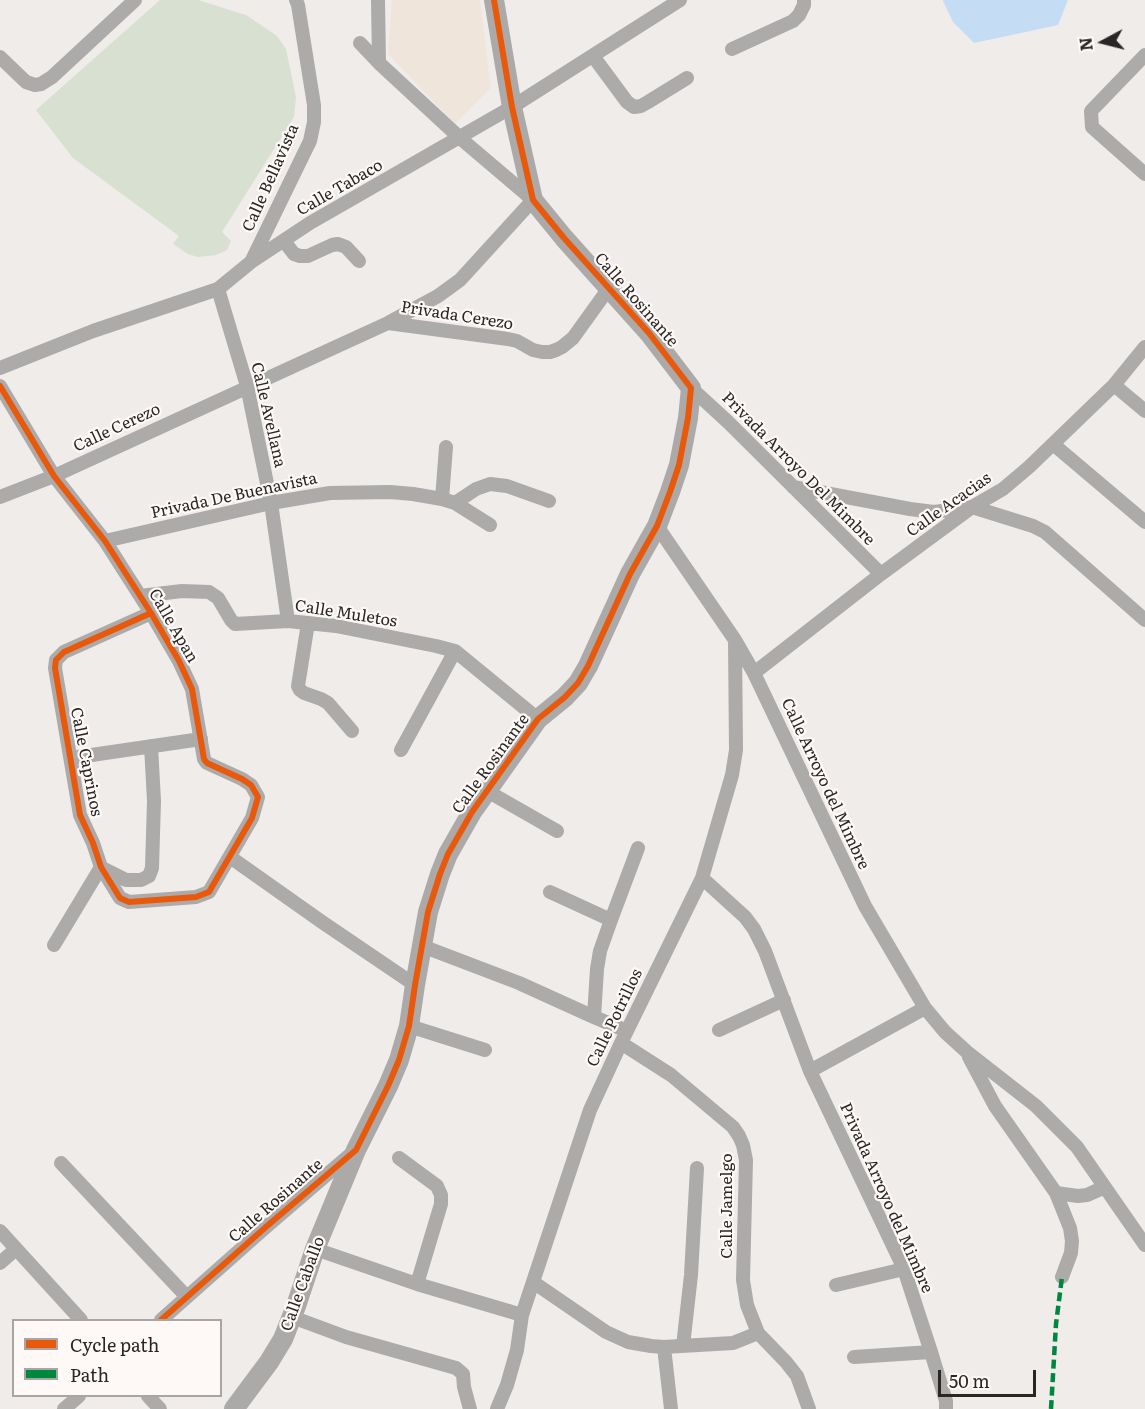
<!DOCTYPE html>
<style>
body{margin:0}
#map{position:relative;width:1145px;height:1409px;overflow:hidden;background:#efecea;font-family:Literata,serif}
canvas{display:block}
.legend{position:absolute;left:12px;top:1319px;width:210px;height:78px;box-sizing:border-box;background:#fef9f6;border:2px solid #a9a5a3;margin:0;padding:8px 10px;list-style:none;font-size:18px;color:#292726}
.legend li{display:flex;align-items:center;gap:12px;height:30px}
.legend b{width:30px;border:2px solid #a9a5a3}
.north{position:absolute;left:1073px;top:12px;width:60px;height:60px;-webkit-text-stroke:4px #fef9f6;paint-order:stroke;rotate:263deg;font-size:16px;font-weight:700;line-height:24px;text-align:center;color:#292726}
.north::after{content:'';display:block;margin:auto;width:21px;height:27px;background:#292726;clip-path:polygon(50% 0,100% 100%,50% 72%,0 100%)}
.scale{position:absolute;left:938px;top:1370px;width:98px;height:27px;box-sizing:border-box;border:3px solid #292726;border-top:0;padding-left:8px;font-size:18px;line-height:21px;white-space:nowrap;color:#292726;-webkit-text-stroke:4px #fef9f6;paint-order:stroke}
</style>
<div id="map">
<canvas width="1145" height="1409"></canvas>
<ul class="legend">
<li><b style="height:8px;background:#e8590c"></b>Cycle path</li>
<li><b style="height:8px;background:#00873e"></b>Path</li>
</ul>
<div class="north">N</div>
<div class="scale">50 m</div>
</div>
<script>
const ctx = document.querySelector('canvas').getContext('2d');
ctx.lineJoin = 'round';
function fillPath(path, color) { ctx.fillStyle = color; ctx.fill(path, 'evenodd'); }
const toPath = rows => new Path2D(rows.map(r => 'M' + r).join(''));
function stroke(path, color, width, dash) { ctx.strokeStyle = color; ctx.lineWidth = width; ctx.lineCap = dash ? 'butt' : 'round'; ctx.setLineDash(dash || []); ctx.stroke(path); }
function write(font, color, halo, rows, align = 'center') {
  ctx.font = font + ' Literata,serif'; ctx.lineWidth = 4.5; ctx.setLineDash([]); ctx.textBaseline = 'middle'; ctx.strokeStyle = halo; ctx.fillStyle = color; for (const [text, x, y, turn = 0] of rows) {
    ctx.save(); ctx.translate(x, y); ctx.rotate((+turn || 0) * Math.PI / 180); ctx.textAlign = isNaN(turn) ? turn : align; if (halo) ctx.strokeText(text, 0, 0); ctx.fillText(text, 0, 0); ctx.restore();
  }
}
fillPath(toPath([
 [392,0,480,0,491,88,455,124,388,54]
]), '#f0e5db');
fillPath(toPath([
 [160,0,198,0,246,15,277,36,286,49,296,97,294,117,222,232,231,241,227,250,216,255,198,257,188,254,173,244,179,236,73,158,36,110]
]), '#d7e0d1');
fillPath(toPath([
 [943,0,1068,0,1058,25,974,43,953,22,943,1]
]), '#c5dcf5');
stroke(toPath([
 [378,0,379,63],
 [360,43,379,63,460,138,533,200,460,280,438,296,388,323],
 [732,49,793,21,799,15,804,5,804,0],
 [1145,55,1091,111,1092,127,1145,174],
 [593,56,627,102,634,107,641,106,648,102,687,78],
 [0,57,26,82,35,85,41,84,52,77,135,0],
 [284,241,294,254,300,256,308,256,332,245,338,244,346,247,359,261],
 [252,260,310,141,314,122,314,105,298,5,296,0],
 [218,289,247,386,271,503,288,621],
 [0,368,93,331,218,289,251,262,310,223,512,107,680,0],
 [1114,385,1145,411],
 [0,386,54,476,105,541,151,613,179,661,192,689,204,759,207,763,242,779,251,785,258,797,252,818,209,892,196,897,129,902,120,898,101,867,93,843,80,815,55,668,56,660,64,652,151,613],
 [691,388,728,422,881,574],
 [1053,444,1145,522],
 [793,487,910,509,934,512,972,507,1033,526,1045,532,1145,620],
 [0,497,54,476,388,323,508,339,517,341,533,350,542,352,550,352,556,350,562,347,573,338,609,288],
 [442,499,446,447],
 [455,503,476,489,490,484,507,486,549,501],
 [657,526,735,640,754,673,865,906,925,1008,945,1032,967,1052,1036,1106,1077,1147,1145,1245],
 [105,541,271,503,330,493,390,492,413,494,442,499,455,503,490,525],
 [140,596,182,591,209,592,218,598,231,620,235,624,288,621,336,626,436,646,455,651,538,719],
 [308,623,298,686,300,690,304,693,321,699,328,703,352,731],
 [754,673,881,574,972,507,1003,489,1029,467,1114,385,1145,347],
 [401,750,455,651],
 [71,758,201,739],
 [487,791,557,831],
 [230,857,322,922,415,985],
 [102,868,126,880,141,880,149,876,152,868,154,801,151,746],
 [702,878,745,917,754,929,765,951,810,1071,904,1269,931,1352,946,1401,946,1409],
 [550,892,611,920],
 [54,945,101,867],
 [422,946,519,983,594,1017,627,1031],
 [594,1017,597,969,600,951,611,920,638,848],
 [409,1026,485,1050],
 [719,1030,784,1000],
 [621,1043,671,1075,733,1127,739,1136,743,1145,746,1160,743,1280,747,1305,758,1333,786,1362,797,1376,809,1409],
 [969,1057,995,1106,1056,1193,1070,1228,1072,1241,1071,1253,1062,1277],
 [810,1071,925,1008],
 [399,1158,437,1186,441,1195,441,1204,417,1284],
 [61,1163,187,1297],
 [1056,1193,1078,1196,1087,1195,1105,1187],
 [0,1231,81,1320],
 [315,1249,417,1284,522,1315],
 [0,1263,16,1249],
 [533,1282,606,1332,628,1342,651,1346,664,1347,733,1343,758,1333],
 [836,1285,904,1269],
 [292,1317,346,1337,456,1368,463,1374,464,1387,470,1409],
 [161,1320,267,1226,352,1153],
 [683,1346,691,1275,697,1168],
 [664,1347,671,1409],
 [854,1357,931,1352],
 [148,1396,160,1409],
 [64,1409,79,1396],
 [497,1409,507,1385,517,1350,522,1315,590,1110,621,1043,702,878,732,775,736,750,735,640]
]), '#acabaa', 14);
stroke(toPath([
 [234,1409,269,1362,283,1339,296,1306,315,1249,356,1150,388,1086,399,1060,409,1026,415,985,428,912,440,874,448,854,472,812,538,719,565,697,578,683,588,666,630,574,657,526,670,492,679,465,688,418,691,388,649,333,564,238,533,200,512,107,494,0]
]), '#abaaa9', 20);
stroke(toPath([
 [1051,1409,1056,1324,1062,1277]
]), '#00873e', 4.5, [9, 4.5]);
stroke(toPath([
 [0,386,54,476,105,541,151,613,179,661,192,689,204,759,207,763,242,779,251,785,258,797,252,818,209,892,196,897,129,902,120,898,101,867,93,843,80,815,55,668,56,660,64,652,151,613],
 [161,1320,267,1226,356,1150,388,1086,399,1060,409,1026,415,985,428,912,440,874,448,854,472,812,538,719,565,697,578,683,588,666,630,574,657,526,670,492,679,465,688,418,691,388,649,333,564,238,533,200,512,107,494,0]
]), '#e8590c', 6);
write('16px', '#292726', '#fef9f6', [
 ["Calle Bellavista",271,178,-66],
 ["Calle Tabaco",340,188,-30],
 ["Calle Rosinante",636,300,49],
 ["Privada Cerezo",457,316,9],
 ["Calle Avellana",268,415,77],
 ["Calle Cerezo",117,428,-25],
 ["Privada Arroyo Del Mimbre",798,469,45],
 ["Privada De Buenavista",234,496,-12],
 ["Calle Acacias",949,505,-35],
 ["Calle Muletos",346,614,9],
 ["Calle Apan",173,626,60],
 ["Calle Caprinos",86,762,79],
 ["Calle Rosinante",491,764,-54],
 ["Calle Arroyo del Mimbre",825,784,65],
 ["Calle Potrillos",615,1018,-64],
 ["Privada Arroyo del Mimbre",886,1198,66],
 ["Calle Rosinante",276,1201,-41],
 ["Calle Jamelgo",727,1206,-90],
 ["Calle Caballo",303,1284,-70]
]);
</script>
